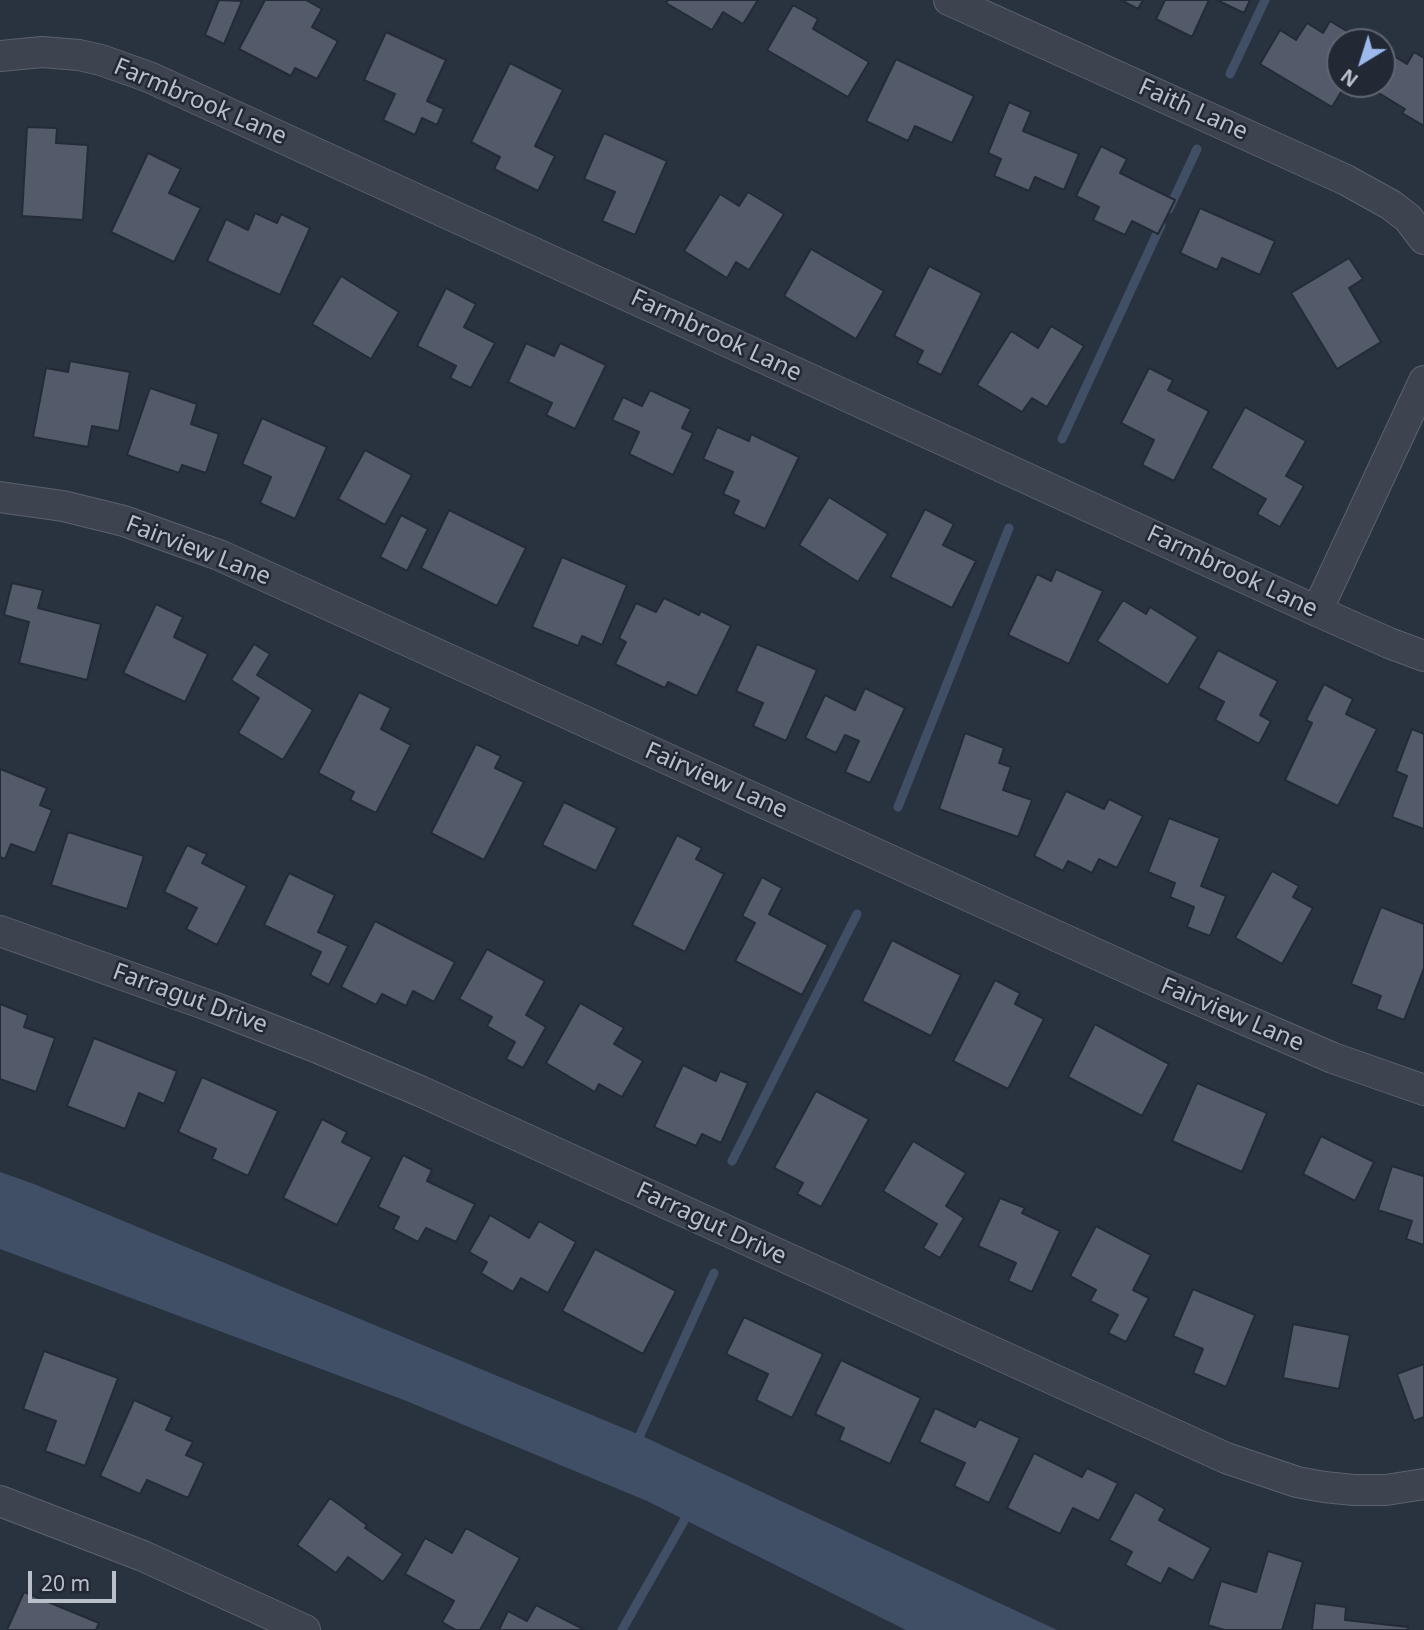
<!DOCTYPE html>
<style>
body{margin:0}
#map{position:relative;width:1424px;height:1630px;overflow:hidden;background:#29323f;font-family:"Noto Sans",sans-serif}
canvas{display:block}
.north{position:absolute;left:1326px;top:28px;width:70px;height:70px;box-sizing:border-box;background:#222935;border:2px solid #5f6571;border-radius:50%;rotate:218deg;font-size:19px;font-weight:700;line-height:28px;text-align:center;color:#bac0ca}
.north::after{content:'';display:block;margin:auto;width:24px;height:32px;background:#9bb9ed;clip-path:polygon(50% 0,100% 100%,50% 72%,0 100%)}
.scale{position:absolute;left:28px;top:1571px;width:88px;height:32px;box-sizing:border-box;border:4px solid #bac0ca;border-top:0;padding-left:9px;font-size:21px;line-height:24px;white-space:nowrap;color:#bac0ca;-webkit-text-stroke:5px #222935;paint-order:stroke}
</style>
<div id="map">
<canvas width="1424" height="1630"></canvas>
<div class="north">N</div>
<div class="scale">20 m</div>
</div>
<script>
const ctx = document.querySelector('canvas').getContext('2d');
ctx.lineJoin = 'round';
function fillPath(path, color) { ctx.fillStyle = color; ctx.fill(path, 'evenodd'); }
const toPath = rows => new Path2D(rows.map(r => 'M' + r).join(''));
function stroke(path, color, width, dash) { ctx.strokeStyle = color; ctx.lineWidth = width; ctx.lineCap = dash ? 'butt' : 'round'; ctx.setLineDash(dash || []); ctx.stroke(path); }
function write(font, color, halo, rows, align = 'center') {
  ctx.font = font + ' "Noto Sans",sans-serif'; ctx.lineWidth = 5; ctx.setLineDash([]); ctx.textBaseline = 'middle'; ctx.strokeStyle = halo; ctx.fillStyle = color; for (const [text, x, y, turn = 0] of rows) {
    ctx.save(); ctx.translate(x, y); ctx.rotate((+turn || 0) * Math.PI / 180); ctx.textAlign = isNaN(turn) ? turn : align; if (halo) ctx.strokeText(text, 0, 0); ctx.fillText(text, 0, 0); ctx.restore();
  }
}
fillPath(toPath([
 [0,1172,34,1184,640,1435,1057,1630,906,1630,647,1501,404,1400,0,1249]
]), '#414f66');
stroke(toPath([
 [1230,74,1265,0],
 [1169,209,1197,149],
 [1062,439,1161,225],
 [898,807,1009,528],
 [732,1161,857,914],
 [640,1435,714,1273],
 [622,1630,685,1519]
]), '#414f66', 9);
const building = toPath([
 [219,0,242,1,224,44,205,35,219,0],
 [265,0,306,0,322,9,312,27,338,41,317,79,295,68,291,76,239,49,265,0],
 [668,0,758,0,743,24,723,12,712,30,666,3,668,0],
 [1121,0,1143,0,1138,9,1121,0],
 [1165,0,1209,0,1192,37,1156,19,1165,0],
 [1217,0,1250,0,1244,13,1217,0],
 [793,5,818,19,813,29,869,62,848,97,767,50,793,5],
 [1330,21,1365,42,1340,42,1340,84,1346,84,1332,107,1260,64,1280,30,1296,40,1307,23,1323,33,1330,21],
 [386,32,446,60,427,101,444,109,437,125,422,118,415,135,383,120,395,94,364,80,386,32],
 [1382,49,1407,64,1414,52,1424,58,1424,126,1402,113,1405,109,1364,84,1382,84,1382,49],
 [896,59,974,96,952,143,915,126,908,141,866,121,896,59],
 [510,63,563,90,535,146,555,156,538,191,494,169,500,157,471,142,510,63],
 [1009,102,1031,112,1023,131,1079,154,1064,190,1035,177,1029,191,994,176,1001,159,988,153,1009,102],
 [27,127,57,128,56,143,88,145,83,220,22,216,27,127],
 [604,133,667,161,635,235,602,221,615,192,584,179,604,133],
 [1101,146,1127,159,1120,173,1175,200,1158,234,1132,221,1125,235,1093,220,1099,207,1076,196,1101,146],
 [148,153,181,169,169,193,201,208,174,262,111,232,148,153],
 [748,192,784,214,749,270,736,262,727,278,684,251,720,194,739,206,748,192],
 [1200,208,1275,241,1260,275,1222,258,1217,270,1180,253,1200,208],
 [255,213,277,223,281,214,310,228,280,295,207,261,226,219,248,230,255,213],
 [811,249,884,291,856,339,784,296,811,249],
 [1349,258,1363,279,1349,288,1381,342,1337,369,1291,293,1349,258],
 [929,266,982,293,941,375,917,363,923,351,894,336,929,266],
 [341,276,399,312,371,359,312,324,341,276],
 [446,288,476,304,464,327,495,343,471,388,450,378,456,366,417,346,446,288],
 [1051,326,1084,346,1047,407,1032,398,1022,412,977,385,1011,331,1038,348,1051,326],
 [526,343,554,356,560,343,606,365,575,429,546,415,552,403,508,382,526,343],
 [70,361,130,372,119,431,92,426,88,447,33,437,46,368,68,372,70,361],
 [1149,368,1173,380,1168,390,1209,411,1174,481,1142,465,1154,440,1121,423,1149,368],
 [150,388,197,404,191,424,219,434,206,473,182,465,179,473,127,455,150,388],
 [650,390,691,409,682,428,693,433,673,475,629,454,639,432,612,420,623,397,642,406,650,390],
 [1245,407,1306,441,1286,476,1304,486,1280,527,1257,514,1266,499,1211,468,1245,407],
 [262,418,327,447,295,519,260,503,271,477,242,464,262,418],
 [717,427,749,441,751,434,799,457,765,529,733,514,739,501,723,494,733,472,703,459,717,427],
 [365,450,412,475,385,525,338,499,365,450],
 [829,497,888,534,858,582,799,545,829,497],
 [925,509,954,524,943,545,976,561,952,608,890,577,925,509],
 [449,510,526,548,497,606,421,568,449,510],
 [401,515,428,529,407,571,380,557,401,515],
 [562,557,627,585,602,645,582,636,578,646,532,627,562,557],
 [1056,569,1103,591,1069,664,1008,635,1037,574,1051,581,1056,569],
 [12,583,43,590,38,608,101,624,87,680,19,663,29,622,4,615,12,583],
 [664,598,699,615,701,611,731,626,697,696,668,682,665,688,615,664,626,642,619,638,636,603,656,612,664,598],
 [1123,600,1146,614,1150,607,1198,637,1168,685,1097,641,1123,600],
 [156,604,183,617,174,637,208,654,185,702,123,673,156,604],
 [254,644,270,654,257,675,313,710,283,760,238,733,259,698,231,680,254,644],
 [757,644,817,670,786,741,753,726,763,703,736,691,757,644],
 [1218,650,1278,681,1260,715,1271,721,1259,744,1215,720,1224,702,1198,688,1218,650],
 [1324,684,1353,699,1346,714,1377,729,1338,806,1285,780,1312,723,1306,720,1324,684],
 [865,688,905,708,870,783,845,772,859,741,845,735,836,753,805,738,825,695,855,710,865,688],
 [359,692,391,708,381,729,411,745,376,813,350,800,354,792,318,773,359,692],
 [1412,729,1424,734,1424,829,1392,817,1407,776,1396,771,1412,729],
 [965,733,1004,748,999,763,1011,767,1003,790,1032,800,1018,837,939,809,965,733],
 [476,744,501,756,495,768,524,782,484,860,431,833,476,744],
 [0,769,47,788,40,805,52,810,35,853,11,844,5,859,0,857,0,769],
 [1066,791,1104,809,1109,799,1143,816,1117,868,1099,859,1092,873,1068,861,1063,871,1034,856,1066,791],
 [564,802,617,828,596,871,542,845,564,802],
 [1169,818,1220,838,1201,886,1226,896,1210,936,1187,927,1194,907,1170,897,1175,883,1148,872,1169,818],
 [68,832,144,856,127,909,51,885,68,832],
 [677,835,702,848,696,859,724,874,685,952,632,925,677,835],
 [187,845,207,854,202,863,247,886,217,945,186,929,197,908,164,892,187,845],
 [1272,871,1299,886,1293,897,1313,908,1282,964,1235,938,1272,871],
 [289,873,335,895,318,932,348,946,329,985,310,975,321,952,264,925,289,873],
 [762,877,782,888,769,914,828,945,802,995,735,961,755,923,742,916,762,877],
 [1381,907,1424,924,1424,968,1404,1020,1376,1009,1381,996,1351,984,1381,907],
 [375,921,455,962,434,1002,413,991,406,1006,382,994,376,1005,341,987,375,921],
 [892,940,961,975,931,1036,862,1001,892,940],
 [487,949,545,981,526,1015,546,1027,523,1068,506,1059,515,1042,487,1026,492,1017,459,999,487,949],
 [995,980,1020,993,1015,1004,1044,1019,1008,1089,953,1061,995,980],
 [580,1003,624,1028,614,1044,643,1061,622,1097,599,1084,595,1092,546,1063,580,1003],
 [0,1004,28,1015,24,1027,55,1038,36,1092,0,1079,0,1004],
 [1095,1024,1169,1064,1142,1116,1068,1077,1095,1024],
 [94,1038,177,1071,164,1104,139,1093,125,1129,67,1106,94,1038],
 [683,1065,716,1081,720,1071,748,1083,721,1143,702,1134,696,1146,654,1127,683,1065],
 [202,1077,278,1111,248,1176,212,1159,216,1149,178,1132,202,1077],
 [1197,1083,1267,1113,1242,1172,1172,1141,1197,1083],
 [816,1091,869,1119,821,1207,797,1194,803,1183,774,1168,816,1091],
 [322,1119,347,1132,342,1142,372,1157,337,1225,283,1198,322,1119],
 [1321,1136,1374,1162,1355,1201,1303,1174,1321,1136],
 [913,1141,966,1173,946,1206,964,1218,940,1258,923,1248,937,1224,883,1191,913,1141],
 [403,1155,432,1170,427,1181,475,1204,456,1242,426,1228,418,1242,393,1229,399,1217,378,1207,403,1155],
 [1392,1166,1423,1176,1424,1174,1424,1245,1406,1239,1412,1221,1378,1210,1392,1166],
 [1000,1198,1025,1208,1022,1213,1060,1231,1032,1292,1008,1281,1016,1263,978,1246,1000,1198],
 [490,1215,529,1238,539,1221,576,1242,548,1293,521,1278,513,1292,481,1273,487,1262,469,1252,490,1215],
 [1096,1226,1151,1255,1133,1290,1149,1298,1126,1342,1108,1333,1118,1315,1090,1301,1096,1290,1070,1276,1096,1226],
 [595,1249,676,1291,643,1354,562,1311,595,1249],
 [1193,1289,1255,1315,1226,1387,1193,1373,1203,1349,1173,1336,1193,1289],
 [744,1317,823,1354,792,1418,756,1400,768,1374,726,1354,744,1317],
 [1293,1324,1350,1335,1339,1389,1283,1378,1293,1324],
 [44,1351,118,1378,85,1466,45,1451,56,1421,23,1409,44,1351],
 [841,1360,921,1398,890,1464,839,1440,844,1428,815,1414,841,1360],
 [1424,1364,1424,1417,1414,1421,1397,1374,1424,1364],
 [134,1400,172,1417,166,1430,193,1442,186,1455,204,1463,188,1498,147,1480,140,1494,100,1476,134,1400],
 [935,1408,975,1427,979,1419,1020,1438,989,1503,954,1486,965,1463,919,1442,935,1408],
 [1034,1453,1082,1477,1087,1468,1118,1483,1099,1521,1073,1508,1060,1534,1007,1508,1034,1453],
 [1135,1492,1165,1509,1159,1520,1211,1548,1193,1581,1169,1568,1161,1584,1125,1565,1132,1552,1109,1540,1135,1492],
 [330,1498,367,1525,365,1528,403,1554,383,1582,348,1557,336,1573,297,1545,330,1498],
 [466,1528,520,1558,480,1630,456,1630,442,1622,454,1601,405,1574,425,1538,452,1553,466,1528],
 [1268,1551,1303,1562,1282,1630,1224,1630,1208,1625,1221,1581,1256,1592,1268,1551],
 [24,1592,99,1623,96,1630,7,1630,24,1592],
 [1315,1603,1346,1607,1345,1620,1408,1627,1408,1630,1312,1630,1315,1603],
 [536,1605,585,1630,499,1630,508,1611,527,1621,536,1605]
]);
fillPath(building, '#535b6a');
stroke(building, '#242b37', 2);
const minor = toPath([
 [949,0,1346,180,1391,205,1408,218,1424,239],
 [0,56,42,52,79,55,101,60,149,77,1317,611,1389,643,1424,656],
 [0,497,63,506,124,521,219,555,1160,983,1333,1058,1424,1090],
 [1317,611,1424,381],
 [0,931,213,1007,313,1046,420,1091,1226,1458,1297,1482,1324,1487,1354,1490,1386,1490,1424,1484],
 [0,1501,143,1556,305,1630]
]);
stroke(minor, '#5b626d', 32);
stroke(minor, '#3d444f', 30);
write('24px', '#bac0ca', '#222935', [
 ["Farmbrook Lane",200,102,23],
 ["Faith Lane",1193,110,24],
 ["Farmbrook Lane",716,336,25],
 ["Fairview Lane",198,551,21],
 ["Farmbrook Lane",1232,572,25],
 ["Fairview Lane",716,781,24],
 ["Farragut Drive",190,999,20],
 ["Fairview Lane",1232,1015,23],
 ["Farragut Drive",711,1224,25]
]);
</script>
